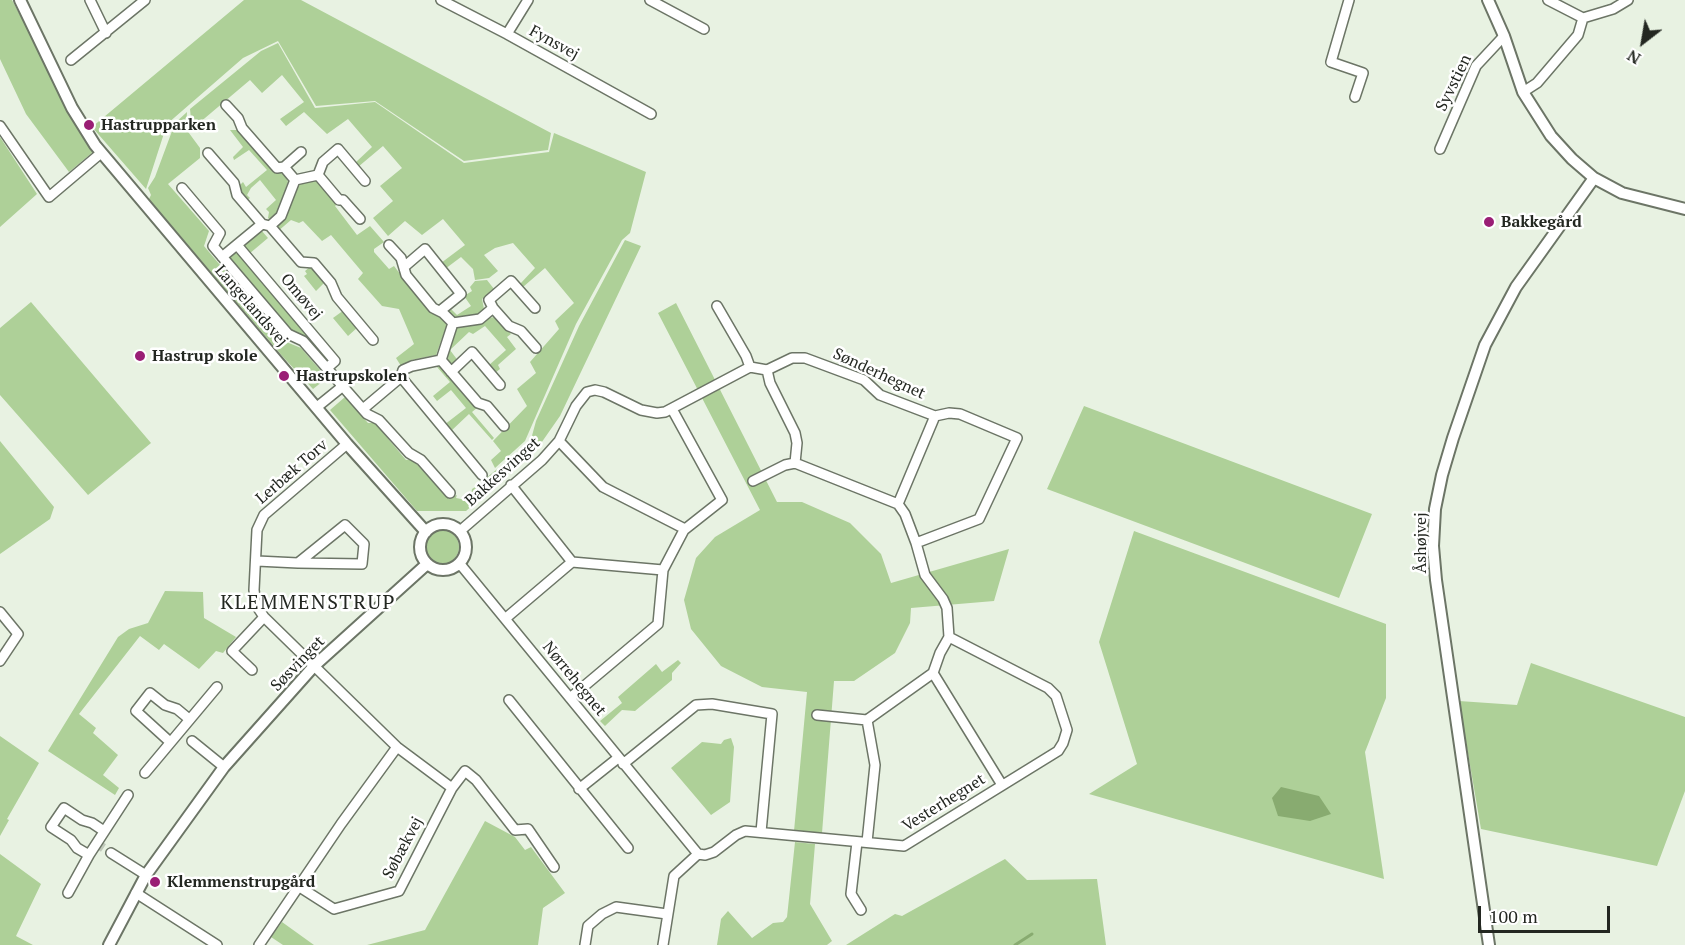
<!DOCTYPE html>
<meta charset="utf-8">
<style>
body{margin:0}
#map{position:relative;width:1685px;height:945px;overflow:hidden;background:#e8f2e2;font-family:"PT Serif",serif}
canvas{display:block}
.north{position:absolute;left:1613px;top:12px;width:60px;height:60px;-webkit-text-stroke:4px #fff;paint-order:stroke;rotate:211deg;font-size:16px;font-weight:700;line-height:24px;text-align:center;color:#232721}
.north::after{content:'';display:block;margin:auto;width:21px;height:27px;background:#232721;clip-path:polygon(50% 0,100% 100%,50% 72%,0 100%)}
.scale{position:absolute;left:1478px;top:906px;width:132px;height:27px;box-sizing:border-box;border:3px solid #232721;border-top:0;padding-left:8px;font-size:18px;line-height:21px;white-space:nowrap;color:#232721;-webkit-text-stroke:4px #fff;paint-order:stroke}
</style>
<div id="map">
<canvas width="1685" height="945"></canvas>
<div class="north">N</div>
<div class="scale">100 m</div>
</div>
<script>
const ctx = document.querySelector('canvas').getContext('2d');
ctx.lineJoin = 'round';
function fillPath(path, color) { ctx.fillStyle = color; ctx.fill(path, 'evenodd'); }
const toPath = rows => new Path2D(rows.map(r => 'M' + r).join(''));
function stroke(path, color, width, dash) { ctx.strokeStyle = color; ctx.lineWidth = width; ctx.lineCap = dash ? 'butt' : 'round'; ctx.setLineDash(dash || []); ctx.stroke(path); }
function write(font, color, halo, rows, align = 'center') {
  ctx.font = font + ' "PT Serif",serif'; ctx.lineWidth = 5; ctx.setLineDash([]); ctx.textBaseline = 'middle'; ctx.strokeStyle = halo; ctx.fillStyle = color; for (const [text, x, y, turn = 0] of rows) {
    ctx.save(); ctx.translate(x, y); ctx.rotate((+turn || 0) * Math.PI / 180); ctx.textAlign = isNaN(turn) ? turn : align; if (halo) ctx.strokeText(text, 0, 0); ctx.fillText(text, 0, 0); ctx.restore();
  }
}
fillPath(toPath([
 [0,0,12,0,93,152,69,172,26,114,0,59],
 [244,0,301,0,551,133,548,150,464,161,375,101,316,106,278,41,243,58,167,124,146,189,92,127],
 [278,43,315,108,375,102,464,163,549,152,554,133,646,172,630,233,622,240,576,324,525,441,495,468,491,460,501,451,493,441,527,406,517,389,536,373,530,362,559,329,555,321,574,303,545,268,523,287,520,284,535,268,513,243,495,248,484,255,498,271,489,278,475,280,473,269,461,257,445,269,441,263,465,245,443,219,422,235,405,221,388,236,373,218,393,201,380,186,402,168,383,146,358,167,355,163,372,147,348,119,327,134,304,112,286,126,280,119,304,102,282,75,262,93,250,80,192,129,190,109,261,51],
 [187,112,186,129,200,148,200,158,168,184,209,231,204,246,284,341,301,348,327,378,313,389,283,357,149,199,151,195,148,188,155,177,175,123],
 [230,130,238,130,272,169,285,175,288,182,277,212,269,219,268,218,269,212,266,209,276,200,260,180,251,188,247,195,250,198,246,201,239,193,239,186,243,182,246,187,267,170,249,150,234,160,233,157,243,147],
 [0,137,37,194,0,227],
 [318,180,338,203,335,206,357,235,370,226,384,242,374,249,374,252,389,269,394,266,430,313,441,316,447,325,436,355,411,360,401,366,396,358,414,344,399,309,382,306,358,279,363,273,331,235,322,241,303,221,299,223,291,220,277,232,270,225,297,182],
 [261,230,268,238,249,254,244,245],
 [625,240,641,246,560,416,537,449,494,487,486,478,530,443,536,421,579,326],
 [235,253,238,254,329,359,326,361,291,332,230,261,230,258],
 [311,266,326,281,316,291,304,276,307,274,305,271],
 [487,280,494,289,482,299,484,309,476,316,453,320,447,311,449,307,457,315,471,306,464,296,472,291,470,287,475,281],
 [31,302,151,443,88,495,0,395,0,328],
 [676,303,777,502,802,502,850,523,881,554,891,583,1009,549,994,601,911,608,910,623,895,653,854,681,834,681,822,833,794,831,807,692,762,687,721,666,691,629,684,600,696,558,715,537,760,510,658,313],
 [344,310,358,327,348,336,333,318],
 [496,317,511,334,507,337,516,349,498,365,500,369,495,373,488,366,506,350,485,326,473,334,469,332,450,350,459,362,451,369,444,359,455,328,486,318],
 [439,366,478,407,472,412,494,438,492,440,469,414,450,432,444,425,466,408,451,390,437,401,433,396,450,382,437,367],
 [345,397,368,423,375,423,406,460,412,459,449,499,457,495,456,498,466,500,471,495,472,489,483,482,489,491,466,511,417,511,330,410],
 [1084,406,1372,514,1339,598,1047,489],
 [0,441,54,507,50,519,0,554],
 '425 547a17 17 0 1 1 34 0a17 17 0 1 1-34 0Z',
 [1134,531,1386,624,1386,698,1365,752,1384,879,1089,794,1137,764,1099,642],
 [165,591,203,592,204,618,236,637,223,653,216,651,199,669,164,644,159,650,140,636,79,714,96,728,93,733,118,755,103,775,119,788,115,795,48,751,118,637,129,629,148,623],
 [678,660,681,663,672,673,672,680,635,711,622,710,605,726,600,721,622,703,618,697,656,664,662,672],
 [1531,663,1685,717,1685,791,1657,866,1481,829,1459,701,1517,705],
 [0,736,39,763,7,819,9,820,0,836],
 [731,738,734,747,730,802,711,815,671,768,702,742,721,744,724,740],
 [485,821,515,837,525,850,531,847,565,893,543,908,538,945,367,945,425,930],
 [795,842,815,844,810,904,832,941,827,945,717,945,721,919,728,911,752,938,773,923,783,922,787,917],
 [0,854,41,884,16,936,33,945,0,945],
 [1005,859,1027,880,1097,879,1106,945,846,945,895,914,902,916],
 [282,922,314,945,283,945,271,937]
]), '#aed098');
fillPath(toPath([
 [1281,787,1319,796,1331,814,1310,821,1278,816,1272,798]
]), '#88ab70');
stroke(toPath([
 [1015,945,1032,934]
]), '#88ab70', 3);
stroke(toPath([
 [96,843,111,853]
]), '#c1c9bb', 9, [9, 4.5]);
const minor = toPath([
 [90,0,106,33],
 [441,0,507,34,651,114],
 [650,0,704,29],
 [1349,0,1331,62,1363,73,1355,97],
 [1548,0,1583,18],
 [507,34,528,0],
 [71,60,145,0],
 [1523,92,1537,83,1578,35,1583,18,1613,9,1628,0],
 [226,105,238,118,242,128,277,168,284,167,295,180],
 [0,126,49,197,101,153],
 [1440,149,1476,66,1504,36],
 [208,153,234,183,237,195,262,224],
 [284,167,301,152],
 [318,175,339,200,343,200,360,219],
 [182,188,220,233,213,246,288,334,303,341,367,414,379,420,409,453,421,460,450,493],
 [270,226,301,262,314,263,331,283,337,297,373,340],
 [237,245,335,361,327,368],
 [389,245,401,258,406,275,433,308,443,313,453,323],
 [222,257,262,224,270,226,281,216,295,180,318,175,323,162,338,149,365,181],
 [404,267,425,249,461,294,440,311],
 [717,306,746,356,750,367],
 [493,308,509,326,521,331,536,348],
 [441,360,478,403,487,406,504,426],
 [767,370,770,383,795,433,797,443,795,463],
 [451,372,472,352,500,385],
 [401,377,482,475],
 [317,407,343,386],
 [363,409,401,377,403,370,412,366,441,360,453,323,480,319,493,308,489,300,511,281,535,308],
 [559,441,603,487,685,529],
 [347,444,264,515,257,530,254,590,256,605,264,617,397,747,452,788,465,771,476,780,515,830,528,829,554,867],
 [753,481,785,465,795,463,898,504,905,514,916,543,925,575,943,599,947,608,949,637],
 [511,485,572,562,663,570],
 [898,504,935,416],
 [460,531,542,460,559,441,576,406,587,392,595,390,604,392,641,410,657,413,665,412,750,367,767,370,792,358,805,358,864,380,880,395,935,416,949,413,960,414,1017,438,979,519,916,543],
 [257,561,298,563,362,564,364,544,345,525,298,563],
 [460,564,698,854],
 [0,612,18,634,0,661],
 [506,618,572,562],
 [252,670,232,651,264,617],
 [933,673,1002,785],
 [570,698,658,624,663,570,684,530,722,500,672,409],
 [509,700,628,848],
 [817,715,867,720,933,673,940,653,949,637],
 [192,741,224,767],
 [170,742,136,711,150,693,165,705,177,709,189,719],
 [623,764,696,705,712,704,772,714,761,832],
 [145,773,217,687],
 [579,789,618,758],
 [857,842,851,894,861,910],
 [867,842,875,765,867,720],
 [111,853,146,875],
 [698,854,705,855,714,852,736,835,745,831,904,846,1058,751,1063,743,1067,730,1056,696,1048,688,949,637],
 [89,855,77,848,71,840,51,827,64,808,82,820,92,823,104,831],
 [298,886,334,909,399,891,452,788],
 [68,893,89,855,128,795],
 [136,893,217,945],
 [259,945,341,824,397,747],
 [585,945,588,926,602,914,616,907,667,914],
 [663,945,674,876,698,854]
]);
const tertiary = toPath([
 [20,0,72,108,95,145,347,444,426,532],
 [1488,0,1504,36,1523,92,1551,136,1572,159,1594,178,1622,193,1685,209],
 '420 547a23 23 0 1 1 46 0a23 23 0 1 1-46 0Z',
 [109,945,146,875,224,767,314,666,427,564],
 [1489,945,1436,580,1433,546,1435,509,1442,475,1453,438,1485,345,1516,287,1594,178]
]);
stroke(minor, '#6c7566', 12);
stroke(tertiary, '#6c7566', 14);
stroke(minor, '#fff', 9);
stroke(tertiary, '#fff', 10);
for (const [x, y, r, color] of [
 [89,125,6,"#9a1e75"],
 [1489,222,6,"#9a1e75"],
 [140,356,6,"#9a1e75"],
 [284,376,6,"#9a1e75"],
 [155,882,6,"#9a1e75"]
]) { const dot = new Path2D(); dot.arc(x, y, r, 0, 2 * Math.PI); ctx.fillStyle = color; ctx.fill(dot); stroke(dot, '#fff', 2); }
write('16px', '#232721', '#fff', [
 ["Fynsvej",554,43,29],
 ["Syvstien",1454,83,-64],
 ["Omøvej",301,297,50],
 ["Langelandsvej",251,306,49],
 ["Sønderhegnet",879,374,25],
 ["Lerbæk Torv",292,472,-41],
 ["Bakkesvinget",503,472,-42],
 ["Åshøjvej",1421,543,-90],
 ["Søsvinget",298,664,-46],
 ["Nørrehegnet",574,679,51],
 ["Vesterhegnet",944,803,-32],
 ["Søbækvej",403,848,-62]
]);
write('bold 16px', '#232721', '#fff', [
 ["Hastrupparken",101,125],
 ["Bakkegård",1501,222],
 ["Hastrup skole",152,356],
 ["Hastrupskolen",296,376],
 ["Klemmenstrupgård",167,882]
], 'left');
ctx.letterSpacing = '1.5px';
write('20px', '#232721', '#fff', [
 ["KLEMMENSTRUP",308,603]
]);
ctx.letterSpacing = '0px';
</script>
